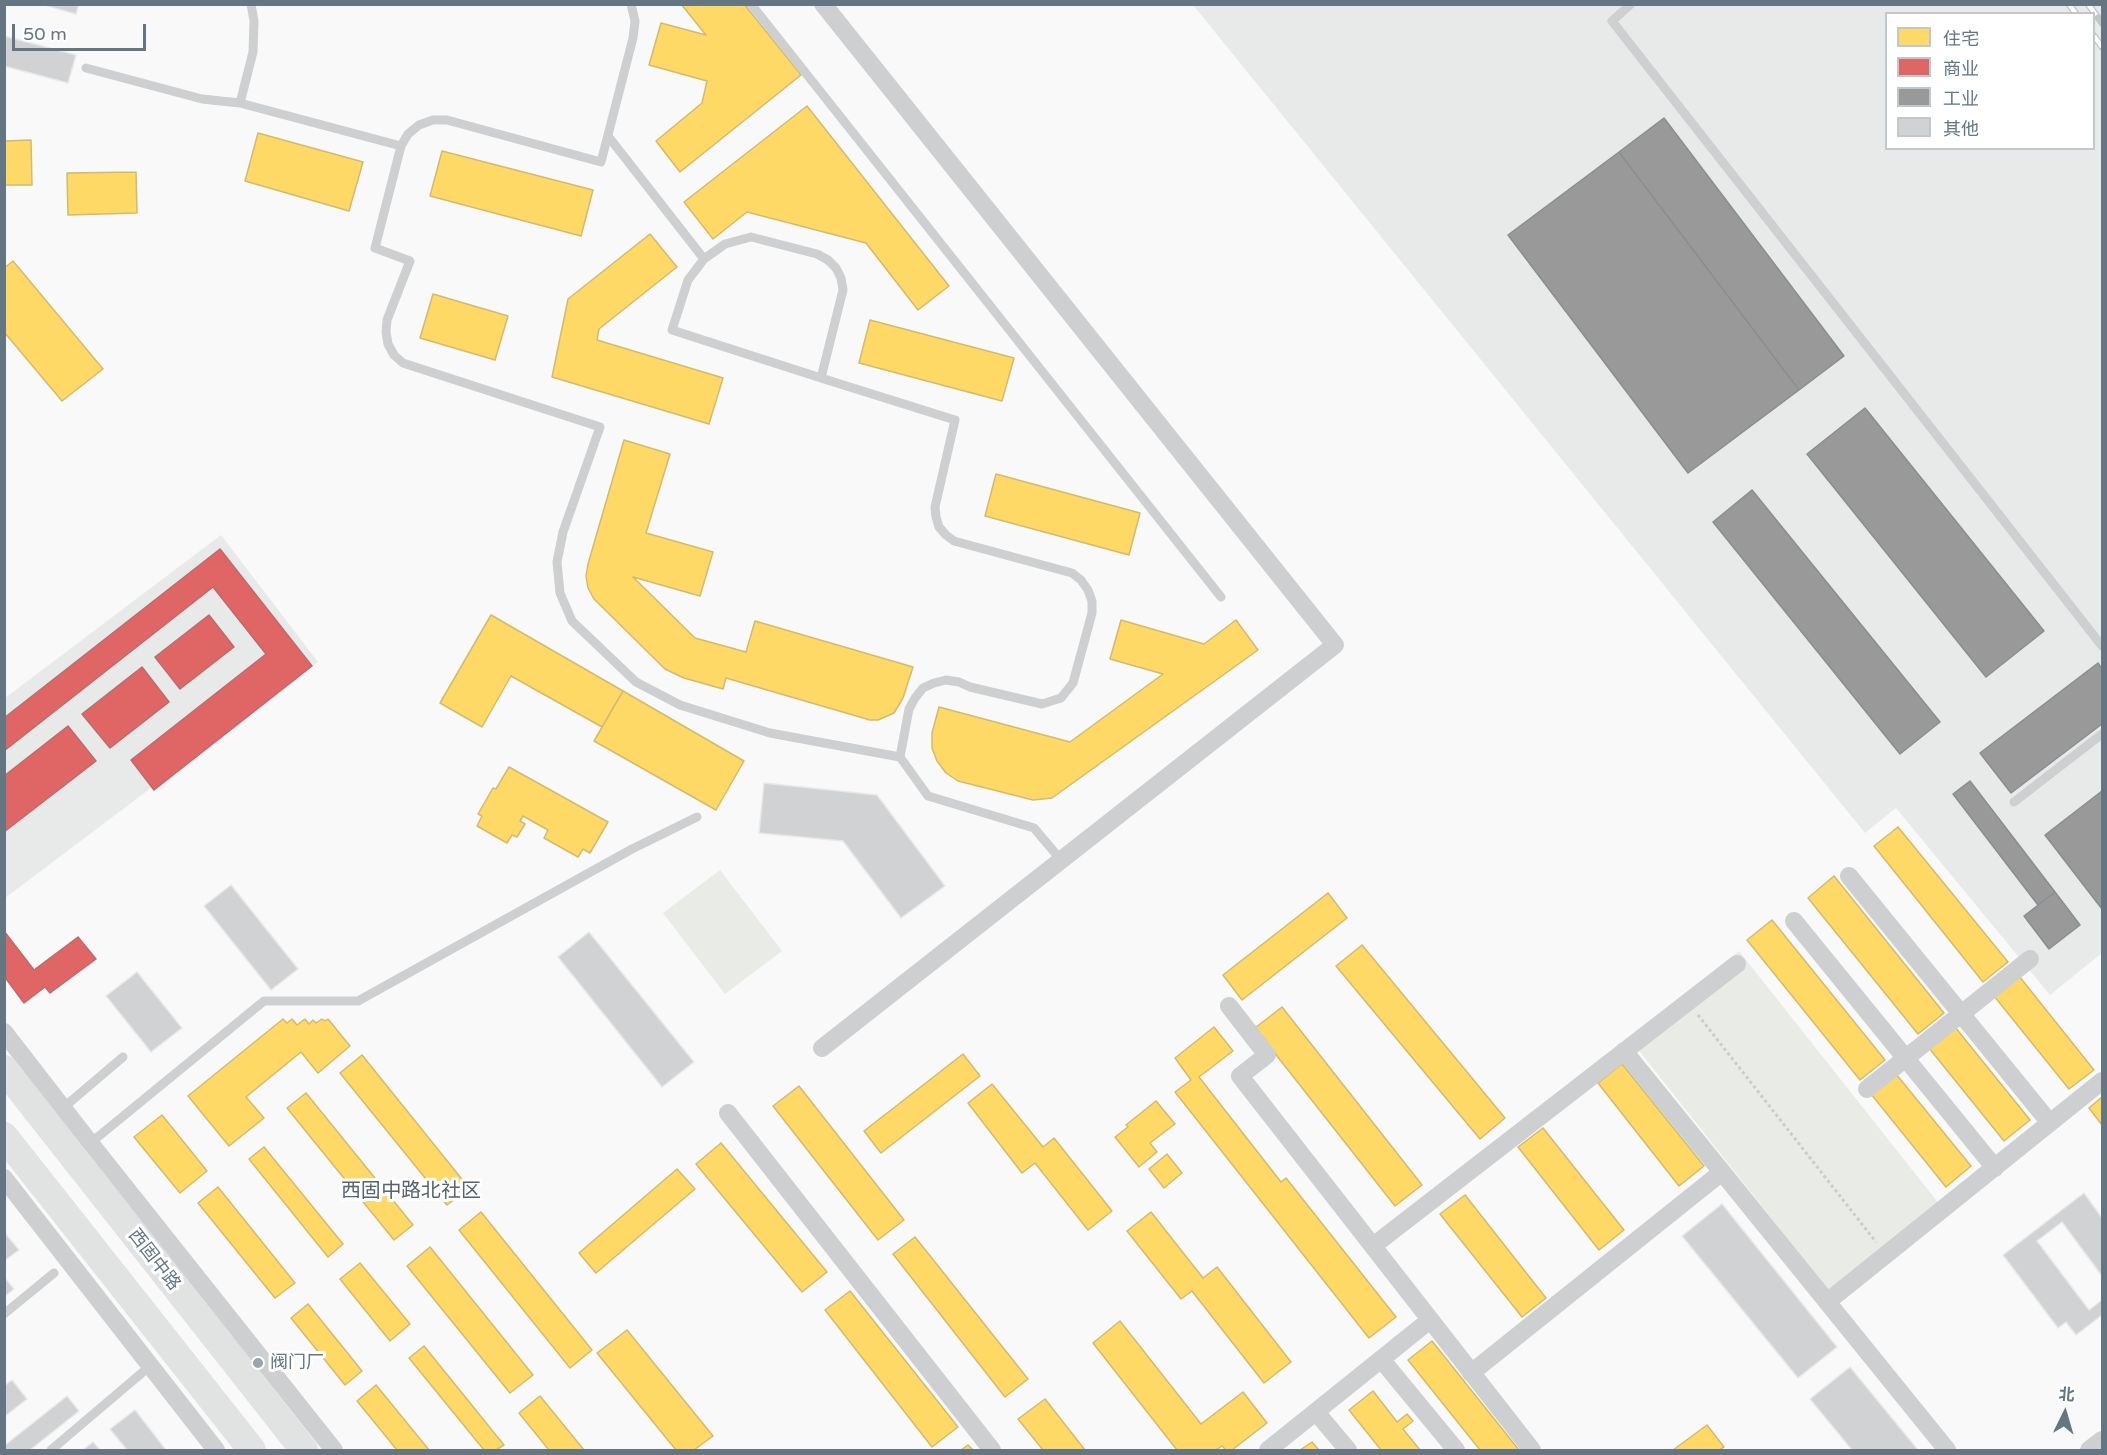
<!DOCTYPE html>
<meta charset="utf-8">
<style>
body{margin:0}
#map{position:relative;width:2107px;height:1455px;overflow:hidden;background:#f9f9f9;font-family:"Varela Round","Noto Sans SC",sans-serif}
canvas{display:block}
.frame{position:absolute;inset:0;border:6px solid #657683;pointer-events:none}
.legend{position:absolute;left:1885px;top:12px;width:210px;height:138px;box-sizing:border-box;background:#fff;border:2px solid #c1c8cd;margin:0;padding:8px 10px;list-style:none;font-size:18px;color:#657683}
.legend li{display:flex;align-items:center;gap:12px;height:30px}
.legend b{width:30px;border:2px solid #c1c8cd}
.north{position:absolute;left:2035px;top:1383px;width:60px;height:60px;-webkit-text-stroke:4px #fff;paint-order:stroke;rotate:5deg;font-size:16px;font-weight:700;line-height:24px;text-align:center;color:#657683}
.north::after{content:'';display:block;margin:auto;width:21px;height:27px;background:#657683;clip-path:polygon(50% 0,100% 100%,50% 72%,0 100%)}
.scale{position:absolute;left:12px;top:24px;width:134px;height:27px;box-sizing:border-box;border:3px solid #657683;border-top:0;padding-left:8px;font-size:18px;line-height:21px;white-space:nowrap;color:#657683;-webkit-text-stroke:4px #fff;paint-order:stroke}
</style>
<div id="map">
<canvas width="2107" height="1455"></canvas>
<div class="frame"></div>
<ul class="legend">
<li><b style="height:16px;background:#ffd966"></b>住宅</li>
<li><b style="height:16px;background:#e06666"></b>商业</li>
<li><b style="height:16px;background:#999"></b>工业</li>
<li><b style="height:16px;background:#d0d2d3"></b>其他</li>
</ul>
<div class="north">北</div>
<div class="scale">50 m</div>
</div>
<script>
const ctx = document.querySelector('canvas').getContext('2d');
ctx.lineJoin = 'round';
function fillPath(path, color) { ctx.fillStyle = color; ctx.fill(path, 'evenodd'); }
const toPath = rows => new Path2D(rows.map(r => 'M' + r).join(''));
function stroke(path, color, width, dash) { ctx.strokeStyle = color; ctx.lineWidth = width; ctx.lineCap = dash ? 'butt' : 'round'; ctx.setLineDash(dash || []); ctx.stroke(path); }
function write(font, color, halo, rows, align = 'center') {
  ctx.font = font + ' "Varela Round","Noto Sans SC",sans-serif'; ctx.lineWidth = 6; ctx.setLineDash([]); ctx.textBaseline = 'middle'; ctx.strokeStyle = halo; ctx.fillStyle = color; for (const [text, x, y, turn = 0] of rows) {
    ctx.save(); ctx.translate(x, y); ctx.rotate((+turn || 0) * Math.PI / 180); ctx.textAlign = isNaN(turn) ? turn : align; if (halo) ctx.strokeText(text, 0, 0); ctx.fillText(text, 0, 0); ctx.restore();
  }
}
fillPath(toPath([
 [1193,5,2102,5,2102,953,2050,995,1896,808,1865,833],
 [1886,14,2094,14,2094,148,1886,148],
 [221,535,318,662,5,898,5,698]
]), '#e8e9e9');
fillPath(toPath([
 [720,870,782,951,725,994,663,913],
 [1739,951,1940,1205,1829,1291,1629,1038]
]), '#e8ebe6');
const homes = toPath([
 [681,4,744,4,801,75,680,172,656,141,702,103,707,81,649,65,661,23,706,35,681,4],
 [807,106,949,286,918,310,866,243,747,212,713,239,684,202,807,106],
 [258,133,363,162,349,211,245,181,258,133],
 [31,140,32,185,4,185,4,141,31,140],
 [442,151,593,190,581,236,430,196,442,151],
 [136,172,137,213,68,215,67,173,136,172],
 [650,234,677,267,599,329,597,340,723,378,709,424,552,377,568,299,650,234],
 [13,261,103,369,62,401,4,332,4,268,13,261],
 [433,294,508,316,495,360,420,338,433,294],
 [870,320,1014,358,1002,401,859,363,870,320],
 [624,440,670,454,646,533,713,552,700,596,633,577,695,638,746,652,755,621,913,667,903,698,894,713,878,720,870,720,726,678,723,689,684,678,665,669,594,599,588,588,586,576,588,564,624,440],
 [996,474,1140,513,1129,555,985,516,996,474],
 [491,615,623,691,602,727,511,676,482,727,440,703,491,615],
 [1121,620,1204,644,1236,620,1258,650,1052,798,1033,800,958,781,946,773,937,761,932,748,932,733,939,707,1070,742,1163,674,1110,659,1121,620],
 [623,691,744,761,716,810,594,741,623,691],
 [509,767,608,822,590,853,583,849,578,857,544,838,548,830,523,816,520,821,525,824,517,837,512,835,507,843,477,826,482,816,478,814,493,788,496,789,509,767],
 [1898,827,2008,962,1983,982,1874,846,1898,827],
 [1834,876,1944,1013,1918,1034,1808,898,1834,876],
 [1328,893,1347,918,1242,1000,1223,975,1328,893],
 [1772,920,1885,1060,1860,1080,1747,940,1772,920],
 [1362,945,1505,1118,1480,1139,1336,966,1362,945],
 [2019,976,2094,1070,2069,1089,1994,996,2019,976],
 [1282,1007,1422,1185,1395,1206,1255,1028,1282,1007],
 [283,1019,287,1023,292,1019,297,1025,305,1019,309,1024,313,1020,316,1023,322,1019,325,1021,328,1019,350,1046,318,1073,301,1052,246,1097,264,1118,229,1146,188,1096,283,1019],
 [1214,1027,1233,1051,1199,1077,1281,1182,1286,1178,1396,1317,1369,1338,1175,1092,1191,1080,1175,1058,1214,1027],
 [1955,1027,2030,1120,2004,1141,1929,1048,1955,1027],
 [963,1054,980,1076,881,1153,864,1131,963,1054],
 [362,1055,469,1188,447,1205,340,1073,362,1055],
 [1622,1064,1704,1166,1679,1186,1598,1083,1622,1064],
 [1896,1074,1971,1166,1946,1187,1871,1094,1896,1074],
 [992,1084,1043,1147,1054,1138,1112,1211,1088,1230,1035,1163,1022,1173,968,1103,992,1084],
 [799,1086,904,1220,878,1240,773,1106,799,1086],
 [306,1093,413,1225,394,1240,287,1108,306,1093],
 [2102,1097,2102,1125,2089,1108,2102,1097],
 [1156,1101,1175,1124,1150,1143,1157,1152,1139,1167,1115,1137,1128,1127,1126,1125,1156,1101],
 [162,1115,207,1171,180,1193,134,1137,162,1115],
 [1543,1128,1624,1230,1599,1250,1518,1147,1543,1128],
 [721,1143,827,1272,802,1292,696,1164,721,1143],
 [264,1147,343,1244,328,1257,249,1159,264,1147],
 [1167,1154,1182,1173,1164,1188,1149,1169,1167,1154],
 [677,1169,695,1189,596,1273,579,1253,677,1169],
 [218,1187,295,1283,275,1298,198,1203,218,1187],
 [1465,1195,1546,1298,1522,1317,1440,1214,1465,1195],
 [481,1212,592,1350,570,1368,459,1230,481,1212],
 [1151,1212,1203,1278,1217,1267,1291,1362,1264,1383,1192,1291,1181,1299,1127,1231,1151,1212],
 [915,1237,1028,1379,1005,1397,893,1254,915,1237],
 [430,1247,533,1375,510,1393,407,1266,430,1247],
 [360,1263,410,1324,390,1341,340,1279,360,1263],
 [850,1291,958,1427,932,1447,825,1310,850,1291],
 [308,1304,362,1371,345,1385,291,1318,308,1304],
 [1120,1321,1201,1424,1243,1392,1267,1423,1232,1450,1226,1450,1222,1446,1216,1450,1177,1450,1093,1343,1120,1321],
 [627,1330,713,1436,694,1450,676,1450,597,1353,627,1330],
 [1432,1341,1519,1450,1480,1450,1408,1360,1432,1341],
 [424,1346,504,1445,496,1450,484,1450,409,1358,424,1346],
 [376,1385,429,1450,397,1450,357,1401,376,1385],
 [1373,1391,1397,1422,1407,1414,1413,1421,1403,1429,1420,1450,1381,1450,1349,1410,1373,1391],
 [540,1396,584,1450,549,1450,519,1413,540,1396],
 [1045,1399,1085,1450,1043,1450,1018,1419,1045,1399],
 [1707,1425,1724,1447,1719,1450,1673,1450,1707,1425],
 [1312,1442,1319,1450,1300,1450,1312,1442],
 [968,1445,973,1450,961,1450,968,1445]
]);
fillPath(homes, '#ffd966');
stroke(homes, '#d1bb6f', 1.5);
const shops = toPath([
 [220,549,312,666,154,790,131,760,266,654,213,587,4,751,4,718,220,549],
 [209,615,234,647,180,689,155,657,209,615],
 [142,667,169,702,110,748,82,714,142,667],
 [68,726,96,761,4,832,4,776,68,726],
 [4,931,34,970,78,937,96,959,50,993,45,987,24,1003,4,976,4,931]
]);
fillPath(shops, '#e06666');
stroke(shops, '#bb6b6f', 1.5);
const industry = toPath([
 [1664,118,1844,356,1799,390,1619,152,1664,118],
 [1619,152,1799,390,1688,473,1508,235,1619,152],
 [1865,408,2044,631,1986,677,1807,454,1865,408],
 [1752,490,1940,722,1900,754,1713,522,1752,490],
 [2098,663,2102,669,2102,724,2011,793,1980,753,2098,663],
 [1970,781,2055,892,2038,905,1953,794,1970,781],
 [2102,791,2102,909,2045,835,2102,791],
 [2055,892,2080,925,2049,949,2024,916,2055,892]
]);
fillPath(industry, '#999');
stroke(industry, '#898e92', 1.5);
const building = toPath([
 [41,4,79,4,76,14,41,4],
 [4,36,76,55,68,83,4,66,4,36],
 [764,783,877,795,945,886,901,918,843,841,759,833,764,783],
 [231,885,298,969,271,990,204,906,231,885],
 [589,932,694,1062,662,1087,558,957,589,932],
 [137,972,182,1028,151,1052,106,996,137,972],
 [2084,1193,2102,1218,2102,1276,2062,1222,2037,1241,2089,1310,2102,1300,2102,1315,2076,1335,2066,1322,2058,1328,2003,1255,2084,1193],
 [1722,1204,1837,1347,1798,1378,1682,1236,1722,1204],
 [4,1232,19,1250,4,1261,4,1232],
 [4,1277,14,1289,4,1297,4,1277],
 [1850,1367,1918,1450,1852,1450,1810,1399,1850,1367],
 [12,1380,27,1399,4,1417,4,1386,12,1380],
 [67,1396,79,1411,30,1450,5,1450,4,1446,67,1396],
 [135,1410,166,1450,127,1450,110,1429,135,1410],
 [93,1442,100,1450,83,1450,93,1442]
]);
fillPath(building, '#d0d2d3');
stroke(building, '#e8e8e8', 1.5);
stroke(toPath([
 [1698,1015,1876,1242]
]), '#cbcccd', 3, [3, 3]);
stroke(toPath([
 [631,4,635,21,633,38,601,162,447,120,433,120,419,125,408,134,401,146,375,248,410,261,387,320,386,332,388,344,394,355,403,363,600,427,563,532,557,562,560,593,572,621,636,682,680,705,770,733,900,757,928,796,1034,828,1061,860],
 [751,4,1221,597],
 [1631,4,1612,21,2102,646],
 [86,68,202,99,240,103,401,146],
 [240,103,253,52,254,21,251,4],
 [608,136,704,259],
 [821,378,843,290,841,278,836,268,828,260,817,254,751,237,725,244,704,259,688,280,672,330,821,378,955,420,935,507,936,517,939,527,946,535,954,541,1072,573,1081,580,1088,590,1092,601,1092,613,1073,683,1061,698,1042,704,970,687,959,682,946,680,934,683,923,688,915,698,909,709,900,757],
 [2014,802,2102,734],
 [63,1108,123,1057],
 [88,1145,264,1001,358,1001,632,849,697,817],
 [4,1314,54,1273],
 [51,1450,150,1366]
]), '#cecfd0', 9);
stroke(toPath([
 [1849,876,2050,1123],
 [1794,921,1995,1168],
 [1229,1006,1267,1055,1240,1076,1532,1450],
 [4,1032,90,1143,334,1450],
 [822,1048,1335,645,823,4],
 [1624,1051,1722,1172],
 [1867,1089,2030,959],
 [728,1113,992,1450],
 [4,1178,216,1450],
 [1373,1246,1737,964],
 [1827,1302,2102,1081],
 [1381,1359,1456,1450],
 [1471,1373,1722,1172,1947,1450],
 [1316,1412,1348,1450],
 [1268,1450,1430,1320],
 [2089,1450,2102,1440]
]), '#cecfd0', 18);
stroke(toPath([
 [4,1069,304,1450],
 [4,1136,252,1450]
]), '#e1e2e2', 28);
const rail = toPath([
 [2069,4,2076,14],
 [2088,4,2102,23],
 [2094,36,2102,47]
]);
stroke(rail, '#c3c5c6', 7);
stroke(rail, '#fff', 4.5, [14]);
for (const [x, y, r, color] of [
 [258,1363,6,"#99a4ac"]
]) { const dot = new Path2D(); dot.arc(x, y, r, 0, 2 * Math.PI); ctx.fillStyle = color; ctx.fill(dot); stroke(dot, '#fff', 2); }
write('18px', '#657683', '#fff', [
 ["西固中路",154,1260,52]
]);
write('18px', '#657683', '#fff', [
 ["阀门厂",270,1363]
], 'left');
write('20px', '#57646e', '#fff', [
 ["西固中路北社区",411,1192]
]);
</script>
